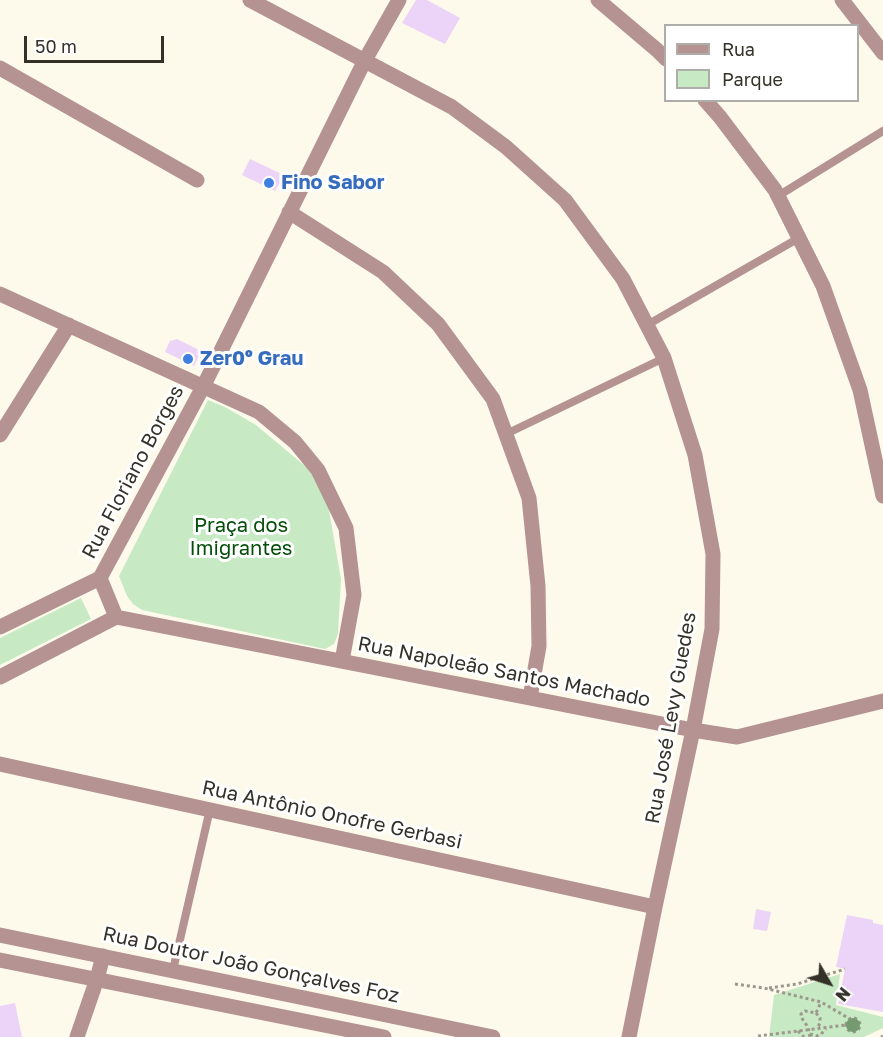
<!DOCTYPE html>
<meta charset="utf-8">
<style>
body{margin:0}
#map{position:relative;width:883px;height:1037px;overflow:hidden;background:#fefaeb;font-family:"Golos Text",sans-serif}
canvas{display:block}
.legend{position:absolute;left:664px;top:24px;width:195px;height:78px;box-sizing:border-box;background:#fff;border:2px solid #aeada9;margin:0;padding:8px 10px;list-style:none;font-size:18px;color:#343228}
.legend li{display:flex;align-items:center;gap:12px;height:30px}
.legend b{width:30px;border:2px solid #aeada9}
.north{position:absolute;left:799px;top:953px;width:60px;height:60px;-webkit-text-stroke:4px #fff;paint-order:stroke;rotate:129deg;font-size:16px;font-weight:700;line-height:24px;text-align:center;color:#343228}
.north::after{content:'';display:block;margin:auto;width:21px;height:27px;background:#343228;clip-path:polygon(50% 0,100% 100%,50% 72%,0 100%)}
.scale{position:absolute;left:24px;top:36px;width:140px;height:27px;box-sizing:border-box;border:3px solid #343228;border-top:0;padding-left:8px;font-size:18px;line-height:21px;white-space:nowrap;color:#343228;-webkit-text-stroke:4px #fff;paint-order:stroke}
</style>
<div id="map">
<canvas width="883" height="1037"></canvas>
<ul class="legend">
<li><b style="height:8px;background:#b49392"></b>Rua</li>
<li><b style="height:16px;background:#c7e9c4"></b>Parque</li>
</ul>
<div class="north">N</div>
<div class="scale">50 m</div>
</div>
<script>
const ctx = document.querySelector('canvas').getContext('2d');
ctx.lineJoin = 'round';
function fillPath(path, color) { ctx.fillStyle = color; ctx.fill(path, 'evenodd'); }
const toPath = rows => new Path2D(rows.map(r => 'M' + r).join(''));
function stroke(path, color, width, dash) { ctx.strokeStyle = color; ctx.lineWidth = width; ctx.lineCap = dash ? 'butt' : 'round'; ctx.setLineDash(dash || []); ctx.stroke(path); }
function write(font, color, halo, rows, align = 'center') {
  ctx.font = font + ' "Golos Text",sans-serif'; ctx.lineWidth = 6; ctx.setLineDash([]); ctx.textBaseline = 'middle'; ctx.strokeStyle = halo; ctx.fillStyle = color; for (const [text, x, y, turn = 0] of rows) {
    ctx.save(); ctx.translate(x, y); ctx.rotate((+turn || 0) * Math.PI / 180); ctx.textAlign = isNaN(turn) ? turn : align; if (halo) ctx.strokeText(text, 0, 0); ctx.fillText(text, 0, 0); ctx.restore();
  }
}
fillPath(toPath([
 [208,400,225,407,256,425,324,482,341,579,338,634,334,644,325,649,142,610,133,604,127,596,119,576],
 [81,598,91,619,0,665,0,638],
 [840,974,836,1005,883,1017,883,1028,864,1037,769,1037,774,995]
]), '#c7e9c4');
fillPath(toPath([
 [416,0,427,0,460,18,445,44,402,23],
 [250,159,284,175,275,191,242,175],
 [177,339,201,351,194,366,165,352,170,341],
 [756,909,771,912,767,931,753,929],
 [847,915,873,920,873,923,883,925,883,1012,838,1004,845,969,836,967],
 [15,1003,22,1037,0,1037,0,1006]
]), '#ebd4f7');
stroke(toPath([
 [735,984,764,988,821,1002,850,1019],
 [769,988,797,984,845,969],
 [816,1013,820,1018,820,1023,817,1029],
 '846 1025a7 7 0 1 1 14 0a7 7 0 1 1-14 0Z',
 [798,1031,804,1037],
 [810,1034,817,1036,821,1034,826,1029],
 [758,1036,846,1025],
 [810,1037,808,1027,801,1017,801,1014,805,1011,816,1013,821,1002],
 [881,1037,883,1036]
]), '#9c998c', 3, [3, 3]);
stroke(toPath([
 [778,196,883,131],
 [647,325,799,238],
 [506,434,664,358],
 [173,970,210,809]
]), '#b49392', 8);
stroke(toPath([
 [250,0,452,107,506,147,565,200,623,279,664,358,695,455,713,554,712,629,693,730,655,907,629,1037],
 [598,0,657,50,666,59],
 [842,0,883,53],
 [0,68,197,180],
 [705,100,720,117,775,190,823,286,860,390,883,496],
 [289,212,383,272,438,324,493,399,529,498,538,586,539,646,530,698],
 [0,294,259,412,295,442,318,470,346,528,354,595,342,661],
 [0,435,69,325],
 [100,578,204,385,365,60,399,0],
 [100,578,116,617],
 [116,617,693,730,737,737,883,701],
 [0,627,100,578],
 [0,677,116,617],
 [0,764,655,907],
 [77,1037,97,979,103,956]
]), '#b49392', 15);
stroke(toPath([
 [0,935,493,1037],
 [0,960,384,1037]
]), '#b49392', 15);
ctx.fillStyle = '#749b6f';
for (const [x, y] of [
 [853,1025]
]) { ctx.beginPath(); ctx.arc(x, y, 7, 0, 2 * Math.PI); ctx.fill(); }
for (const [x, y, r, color] of [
 [269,183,6,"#3f7fe0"],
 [188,359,6,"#3f7fe0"]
]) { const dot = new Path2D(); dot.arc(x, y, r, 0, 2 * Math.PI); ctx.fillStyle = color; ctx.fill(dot); stroke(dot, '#fff', 2); }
write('bold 20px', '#366cbe', '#fff', [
 ["Fino Sabor",281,183],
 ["Zer0º Grau",200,359]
], 'left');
write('20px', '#343228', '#fff', [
 ["Rua Floriano Borges",133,472,-62],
 ["Rua Napoleão Santos Machado",504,672,11],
 ["Rua José Levy Guedes",671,718,-80],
 ["Rua Antônio Onofre Gerbasi",332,815,12],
 ["Rua Doutor João Gonçalves Foz",251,965,12]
]);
write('20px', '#044e09', '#fff', [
 ["Praça dos",241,526],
 ["Imigrantes",241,549]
]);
</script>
